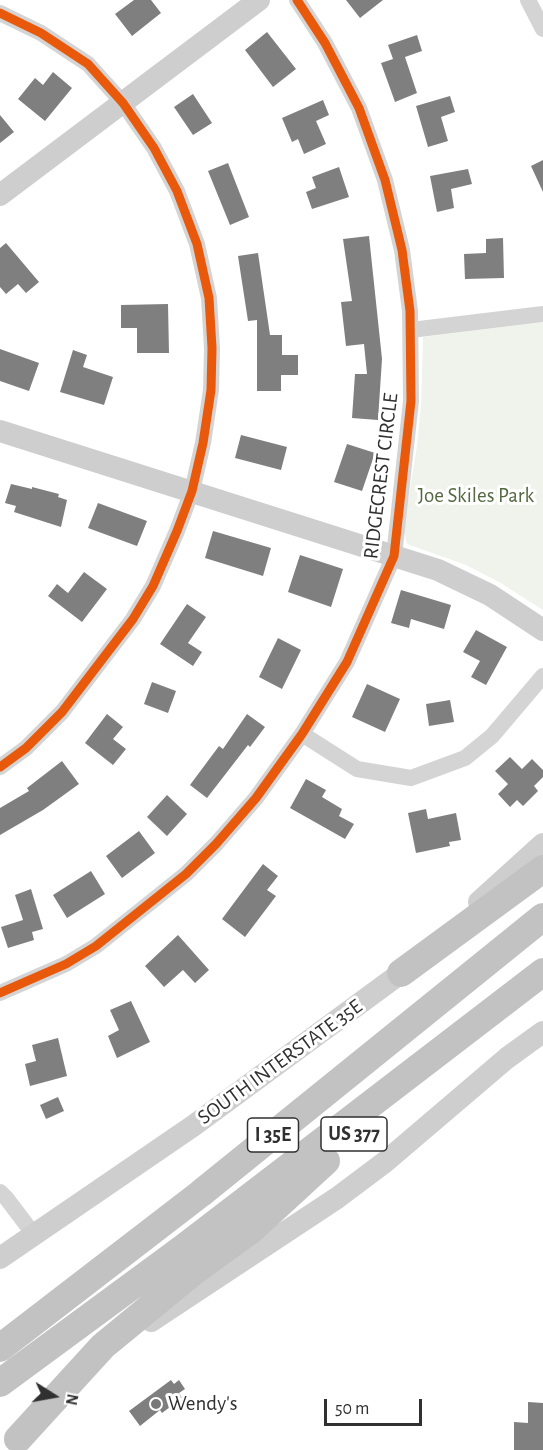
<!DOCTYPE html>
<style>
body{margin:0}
#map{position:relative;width:543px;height:1450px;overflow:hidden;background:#fff;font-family:"Alegreya Sans",sans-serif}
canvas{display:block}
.north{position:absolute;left:24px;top:1366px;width:60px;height:60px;-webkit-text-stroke:4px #fff;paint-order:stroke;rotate:101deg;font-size:16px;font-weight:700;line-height:24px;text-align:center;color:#303030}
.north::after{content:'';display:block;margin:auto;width:21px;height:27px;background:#303030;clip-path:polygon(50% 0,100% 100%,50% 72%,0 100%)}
.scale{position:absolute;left:324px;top:1399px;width:98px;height:27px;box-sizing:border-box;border:3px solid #303030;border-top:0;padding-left:8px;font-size:18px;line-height:21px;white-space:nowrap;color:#303030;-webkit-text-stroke:4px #fff;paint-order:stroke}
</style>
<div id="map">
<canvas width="543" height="1450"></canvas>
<div class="north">N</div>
<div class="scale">50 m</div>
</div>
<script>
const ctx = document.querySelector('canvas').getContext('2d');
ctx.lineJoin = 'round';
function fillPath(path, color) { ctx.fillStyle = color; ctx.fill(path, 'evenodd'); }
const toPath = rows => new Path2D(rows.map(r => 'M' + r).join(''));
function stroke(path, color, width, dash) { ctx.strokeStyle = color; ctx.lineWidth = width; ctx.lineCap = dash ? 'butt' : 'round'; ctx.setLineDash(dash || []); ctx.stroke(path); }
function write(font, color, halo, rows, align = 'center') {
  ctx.font = font + ' "Alegreya Sans",sans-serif'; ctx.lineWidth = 6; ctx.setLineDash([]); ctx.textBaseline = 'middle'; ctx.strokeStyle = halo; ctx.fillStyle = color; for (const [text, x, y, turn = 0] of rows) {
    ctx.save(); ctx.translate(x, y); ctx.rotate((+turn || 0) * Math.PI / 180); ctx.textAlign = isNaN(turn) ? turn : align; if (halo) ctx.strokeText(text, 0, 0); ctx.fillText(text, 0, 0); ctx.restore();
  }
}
fillPath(toPath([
 [543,322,543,610,499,582,466,565,407,544,403,529,417,446,421,405,423,337]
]), '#f0f3ec');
fillPath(toPath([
 [134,0,151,0,161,13,132,36,115,14],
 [346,0,383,0,360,18],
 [267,32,296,69,273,87,245,50],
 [417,35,422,51,405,57,417,93,395,102,381,63,393,59,388,45],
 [53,72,72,88,45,121,18,99,35,78,43,85],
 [193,94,212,123,193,135,174,107],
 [450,96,455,112,441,117,448,141,428,147,416,106],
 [323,100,329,115,316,121,326,144,304,154,298,139,292,142,282,118],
 [0,115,14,132,0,143],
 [543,160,543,192,531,166],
 [228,163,249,217,230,225,208,171],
 [339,167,349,197,312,209,306,192,316,188,312,177],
 [468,169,472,184,451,189,454,208,437,212,430,176],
 [369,236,382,359,378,420,352,418,355,374,367,374,364,344,346,346,341,302,352,301,343,239],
 [503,238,504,278,465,279,464,254,486,253,486,239],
 [6,243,39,282,26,293,18,284,6,294,0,287,0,248],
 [258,253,270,335,282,335,282,355,298,355,298,375,281,375,281,391,257,391,257,320,248,321,238,256],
 [168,304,169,353,137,353,137,328,121,328,121,305],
 [0,349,39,363,29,391,0,381],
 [73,350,87,355,83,367,113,377,104,405,60,392],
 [241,435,287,447,281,470,235,458],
 [347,444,375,453,362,491,334,482],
 [11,484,32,489,32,487,59,494,58,497,67,500,61,527,14,512,16,506,5,503],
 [98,503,147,521,137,546,88,528],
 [213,531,271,548,263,576,205,558],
 [300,555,343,569,331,607,288,592],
 [84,572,107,589,82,622,48,596,57,584,68,593],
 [401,590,451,605,444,629,411,619,409,628,391,623],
 [187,604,206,617,188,643,202,652,193,666,160,644],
 [476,630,507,647,486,685,471,677,480,661,463,652],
 [278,638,301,650,282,689,259,677],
 [152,682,176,691,168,713,144,704],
 [367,684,400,699,385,732,352,717],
 [450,700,454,722,429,726,426,704],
 [107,714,123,727,113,739,126,749,113,765,85,743],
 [247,714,265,727,250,747,248,745,207,798,190,785,219,746,223,749],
 [510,757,522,769,532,759,543,770,543,777,534,786,538,791,523,806,517,800,510,807,498,794,508,784,495,771],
 [62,761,79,784,43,810,0,835,0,808,29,791,27,788],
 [306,779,326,790,322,797,342,809,339,816,354,824,345,839,290,808],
 [167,795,187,814,167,836,147,817],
 [426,809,428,819,456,813,461,840,449,842,450,846,416,853,408,813],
 [139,831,155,853,122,878,106,856],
 [263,864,278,876,267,890,276,896,245,937,222,919],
 [91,871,105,894,67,918,53,895],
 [31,889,43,929,32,932,34,940,8,948,1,927,23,920,15,895],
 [178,935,209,970,195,983,183,970,164,987,145,966],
 [131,1001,150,1042,117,1058,108,1036,119,1030,110,1010],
 [58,1038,67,1076,30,1086,25,1064,36,1061,32,1045],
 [58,1097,64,1111,46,1119,40,1105],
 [171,1380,174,1384,179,1380,185,1389,179,1393,182,1398,162,1413,160,1410,140,1426,129,1411],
 [528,1402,543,1403,543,1450,514,1450,514,1422,528,1423]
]), '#7f7f7f');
stroke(toPath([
 [528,0,543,29],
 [0,13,41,33,88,64,123,103,154,148,177,191,197,244,209,298,212,348,211,390,203,443,192,491,177,531,153,586,133,619,62,712,26,748,0,767],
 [411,330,543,314],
 [302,734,357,769,411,778,465,758,492,736,543,676],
 [0,993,66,964,96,946,186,874,216,844,256,798,302,734,347,662,394,556,411,401,410,311,402,250,385,180,359,108,325,43,297,0],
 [0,1192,7,1199,35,1236]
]), '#d4d4d4', 16);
stroke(toPath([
 [0,195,259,0],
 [0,431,438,570,490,595,543,630],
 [479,902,543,844],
 [0,1258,193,1126,401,973,413,962],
 [151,1321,337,1198,385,1162,507,1058,543,1032]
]), '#cecece', 22);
stroke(toPath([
 [401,973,543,869],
 [0,1348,200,1194,543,917],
 [0,1383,182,1249,543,972],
 [18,1439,103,1346,193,1272,251,1230,326,1161]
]), '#c2c2c2', 28);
stroke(toPath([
 [0,13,41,33,88,64,123,103,154,148,177,191,197,244,209,298,212,348,211,390,203,443,192,491,177,531,153,586,133,619,62,712,26,748,0,767],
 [0,993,66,964,96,946,186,874,216,844,256,798,302,734,347,662,394,556,411,401,410,311,402,250,385,180,359,108,325,43,297,0]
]), '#e8590c', 9);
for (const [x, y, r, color] of [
 [156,1404,6,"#787878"]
]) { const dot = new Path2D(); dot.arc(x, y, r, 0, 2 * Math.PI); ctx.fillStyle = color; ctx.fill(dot); stroke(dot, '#fff', 2); }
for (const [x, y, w] of [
 [354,1134,66],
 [273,1135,51]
]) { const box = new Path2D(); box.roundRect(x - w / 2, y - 17, w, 34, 4.5); ctx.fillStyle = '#fff'; ctx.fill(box); stroke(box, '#303030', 1.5); }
write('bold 20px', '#303030', null, [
 ["US 377",354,1134],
 ["I 35E",273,1135]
]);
write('21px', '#303030', '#fff', [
 ["RIDGECREST CIRCLE",381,476,-83],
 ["SOUTH INTERSTATE 35E",280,1062,-36]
]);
write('21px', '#546941', '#fff', [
 ["Joe Skiles Park",476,496]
]);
write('21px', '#303030', '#fff', [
 ["Wendy's",168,1404]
], 'left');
</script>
